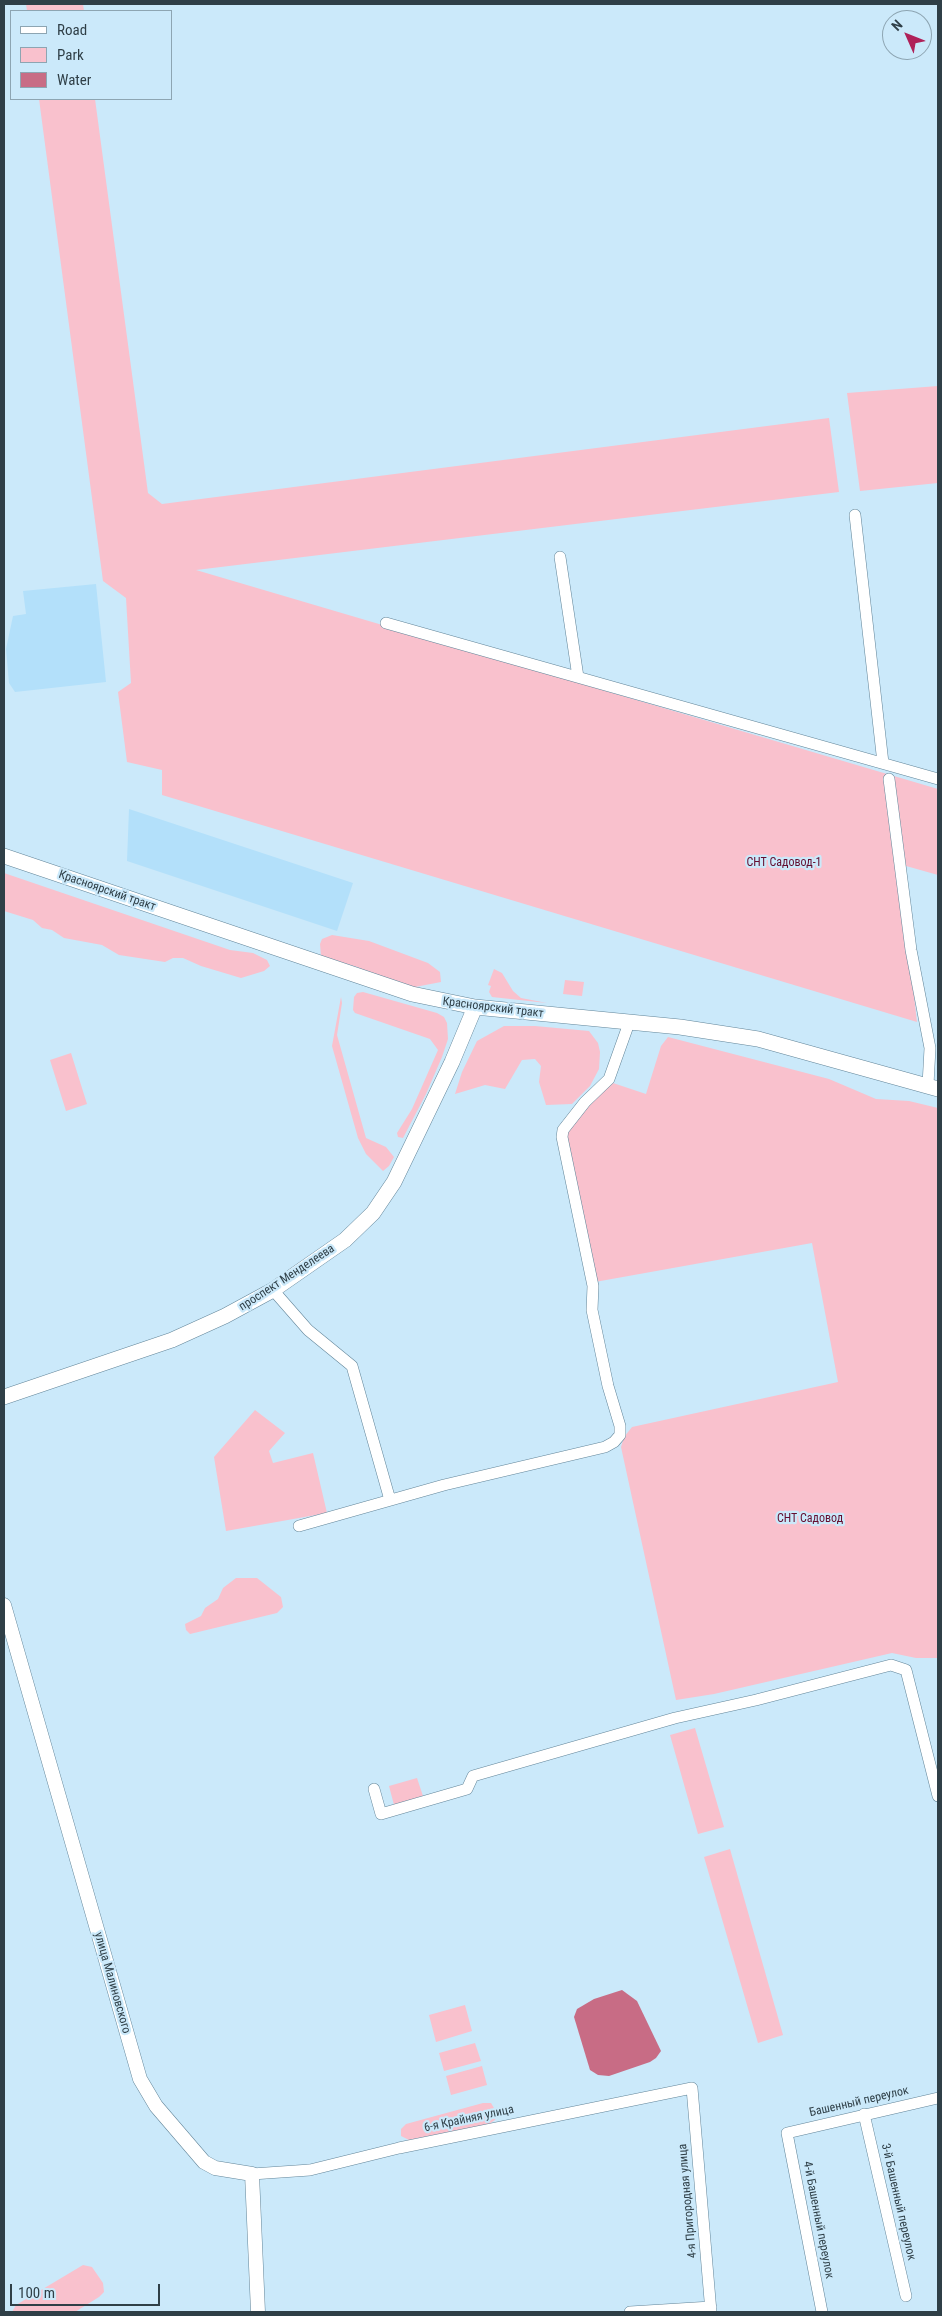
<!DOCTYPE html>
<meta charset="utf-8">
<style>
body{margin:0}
#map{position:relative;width:942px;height:2316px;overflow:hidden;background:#cbe9fa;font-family:"Roboto Condensed",sans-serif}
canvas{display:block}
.frame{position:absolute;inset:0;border:5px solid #2f3f47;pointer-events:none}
.legend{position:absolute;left:10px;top:10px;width:162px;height:90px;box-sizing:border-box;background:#cbe9fa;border:1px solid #8da5b2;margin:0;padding:6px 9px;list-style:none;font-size:15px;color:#2f3f47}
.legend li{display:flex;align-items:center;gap:10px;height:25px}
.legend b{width:25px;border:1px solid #8da5b2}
.north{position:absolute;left:882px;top:10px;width:50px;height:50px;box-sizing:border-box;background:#cbe9fa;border:1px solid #8da5b2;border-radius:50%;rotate:314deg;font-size:14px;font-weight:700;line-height:20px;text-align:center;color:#2f3f47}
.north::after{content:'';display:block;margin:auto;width:18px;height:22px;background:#af2159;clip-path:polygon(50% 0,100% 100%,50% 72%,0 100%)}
.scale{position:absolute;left:10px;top:2284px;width:150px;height:22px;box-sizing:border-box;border:2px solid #2f3f47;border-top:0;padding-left:6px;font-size:15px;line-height:18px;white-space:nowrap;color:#2f3f47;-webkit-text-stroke:4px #cbe9fa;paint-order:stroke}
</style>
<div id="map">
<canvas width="942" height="2316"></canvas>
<div class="frame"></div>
<ul class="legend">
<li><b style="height:6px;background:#fff"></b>Road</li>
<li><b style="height:14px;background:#f9c1cd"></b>Park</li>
<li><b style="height:14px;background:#c86c85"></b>Water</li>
</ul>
<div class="north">N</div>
<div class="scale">100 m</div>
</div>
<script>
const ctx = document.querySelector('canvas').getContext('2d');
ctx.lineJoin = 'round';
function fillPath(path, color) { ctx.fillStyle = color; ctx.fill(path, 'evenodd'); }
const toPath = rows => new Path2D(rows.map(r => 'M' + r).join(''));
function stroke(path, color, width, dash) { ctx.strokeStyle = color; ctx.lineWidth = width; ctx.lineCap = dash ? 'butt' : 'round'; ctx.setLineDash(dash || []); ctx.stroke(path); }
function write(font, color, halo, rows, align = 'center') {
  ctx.font = font + ' "Roboto Condensed",sans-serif'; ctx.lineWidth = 4.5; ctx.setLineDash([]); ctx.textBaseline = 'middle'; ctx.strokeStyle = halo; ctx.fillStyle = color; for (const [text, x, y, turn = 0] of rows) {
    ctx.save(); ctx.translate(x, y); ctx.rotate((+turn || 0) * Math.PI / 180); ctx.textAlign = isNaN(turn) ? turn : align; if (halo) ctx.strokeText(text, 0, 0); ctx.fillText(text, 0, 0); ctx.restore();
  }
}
fillPath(toPath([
 [96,584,106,682,15,692,9,683,6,649,13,616,26,614,23,591],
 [129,809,353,883,337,931,127,861]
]), '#b3e0fa');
fillPath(toPath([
 [26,4,83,4,84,11,27,11],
 [39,99,95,99,148,493,162,504,829,418,839,492,196,570,938,789,938,875,899,864,917,1022,162,795,162,770,127,762,118,692,131,683,126,598,103,581],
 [938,386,938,483,860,491,847,393],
 [4,873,230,950,253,953,267,960,270,966,264,971,241,978,201,966,183,958,173,958,165,962,119,955,102,945,64,938,52,930,42,928,33,920,4,911],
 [332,935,369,941,428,963,440,972,441,982,410,988,384,980,357,967,329,959,321,956,320,944,322,939],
 [494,969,502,973,513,991,521,998,547,1003,492,997,489,992,491,986,488,985],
 [565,980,584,982,582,996,563,994],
 [363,992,437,1013,444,1017,447,1023,448,1039,442,1057,426,1094,403,1138,398,1137,397,1133,412,1109,438,1050,430,1039,355,1013,353,1010,354,997,357,993],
 [341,997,342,1003,337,1035,366,1138,386,1147,394,1157,389,1166,383,1171,366,1154,358,1138,332,1046],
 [504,1026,535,1026,589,1031,598,1043,600,1052,599,1069,590,1086,572,1104,546,1105,539,1082,541,1066,535,1059,522,1060,505,1089,485,1085,455,1094,462,1072,477,1041],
 [668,1037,829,1079,876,1099,909,1101,938,1108,938,1658,916,1658,892,1653,714,1694,676,1700,621,1447,624,1437,632,1427,838,1382,812,1243,595,1282,566,1134,604,1088,613,1083,646,1094,661,1046],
 [71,1053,87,1104,66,1111,50,1060],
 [255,1410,285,1433,269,1451,273,1463,313,1453,327,1513,226,1531,214,1457],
 [236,1578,257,1578,281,1597,283,1607,277,1613,190,1634,186,1630,185,1624,201,1616,205,1608,218,1599,223,1588],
 [695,1728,724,1827,698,1834,670,1735],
 [417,1778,423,1796,394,1805,389,1786],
 [730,1849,783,2035,758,2043,704,1857],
 [465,2005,472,2031,436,2042,429,2015],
 [475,2043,481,2061,444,2071,439,2053],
 [482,2066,487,2085,451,2095,446,2076],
 [483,2103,491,2103,497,2113,495,2120,489,2124,409,2140,401,2136,401,2129,406,2124],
 [83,2265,92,2267,103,2283,104,2292,99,2297,75,2312,12,2312,16,2305]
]), '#f9c1cd');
fillPath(toPath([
 [622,1990,637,2001,661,2051,656,2058,650,2062,609,2076,598,2075,590,2070,574,2017,577,2009,594,1999]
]), '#c86c85');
const minor = toPath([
 [855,515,883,763],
 [560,557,578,677],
 [386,623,938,779],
 [889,779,911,950,930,1048,928,1085],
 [273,1290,308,1330,352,1366,390,1500],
 [299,1526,444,1485,605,1447,614,1442,620,1435,620,1426,608,1386,592,1310,593,1286,562,1137,563,1130,585,1102,609,1079,629,1023],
 [374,1789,381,1814,467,1789,473,1776,675,1718,756,1700,891,1665,906,1670,938,1796],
 [864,2114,906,2296],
 [252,2174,310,2170,399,2148,692,2088,711,2312],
 [630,2312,711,2307],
 [822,2312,787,2133,938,2098]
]);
const tertiary = toPath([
 [4,1605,140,2079,156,2106,204,2162,215,2168,252,2174,258,2312]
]);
const secondary = toPath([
 [4,856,412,994,475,1007,680,1027,758,1039,938,1089],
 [4,1397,172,1340,225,1316,273,1290,345,1240,373,1213,394,1182,452,1062,475,1007]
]);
stroke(minor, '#628599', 12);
stroke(tertiary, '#628599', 15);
stroke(secondary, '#628599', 16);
stroke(minor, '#fff', 11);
stroke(tertiary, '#fff', 14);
stroke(secondary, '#fff', 15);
write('12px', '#630d2f', '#cbe9fa', [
 ["СНТ Садовод-1",784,863],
 ["СНТ Садовод",810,1519]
]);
write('12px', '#2f3f47', '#cbe9fa', [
 ["Красноярский тракт",107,891,19],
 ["Красноярский тракт",493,1008,7],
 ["проспект Менделеева",287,1278,-33],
 ["улица Малиновского",112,1983,74],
 ["Башенный переулок",859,2102,-13],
 ["6-я Крайняя улица",469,2119,-12],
 ["4-я Пригородная улица",688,2201,-95],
 ["3-й Башенный переулок",898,2202,77],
 ["4-й Башенный переулок",818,2220,79]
]);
</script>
